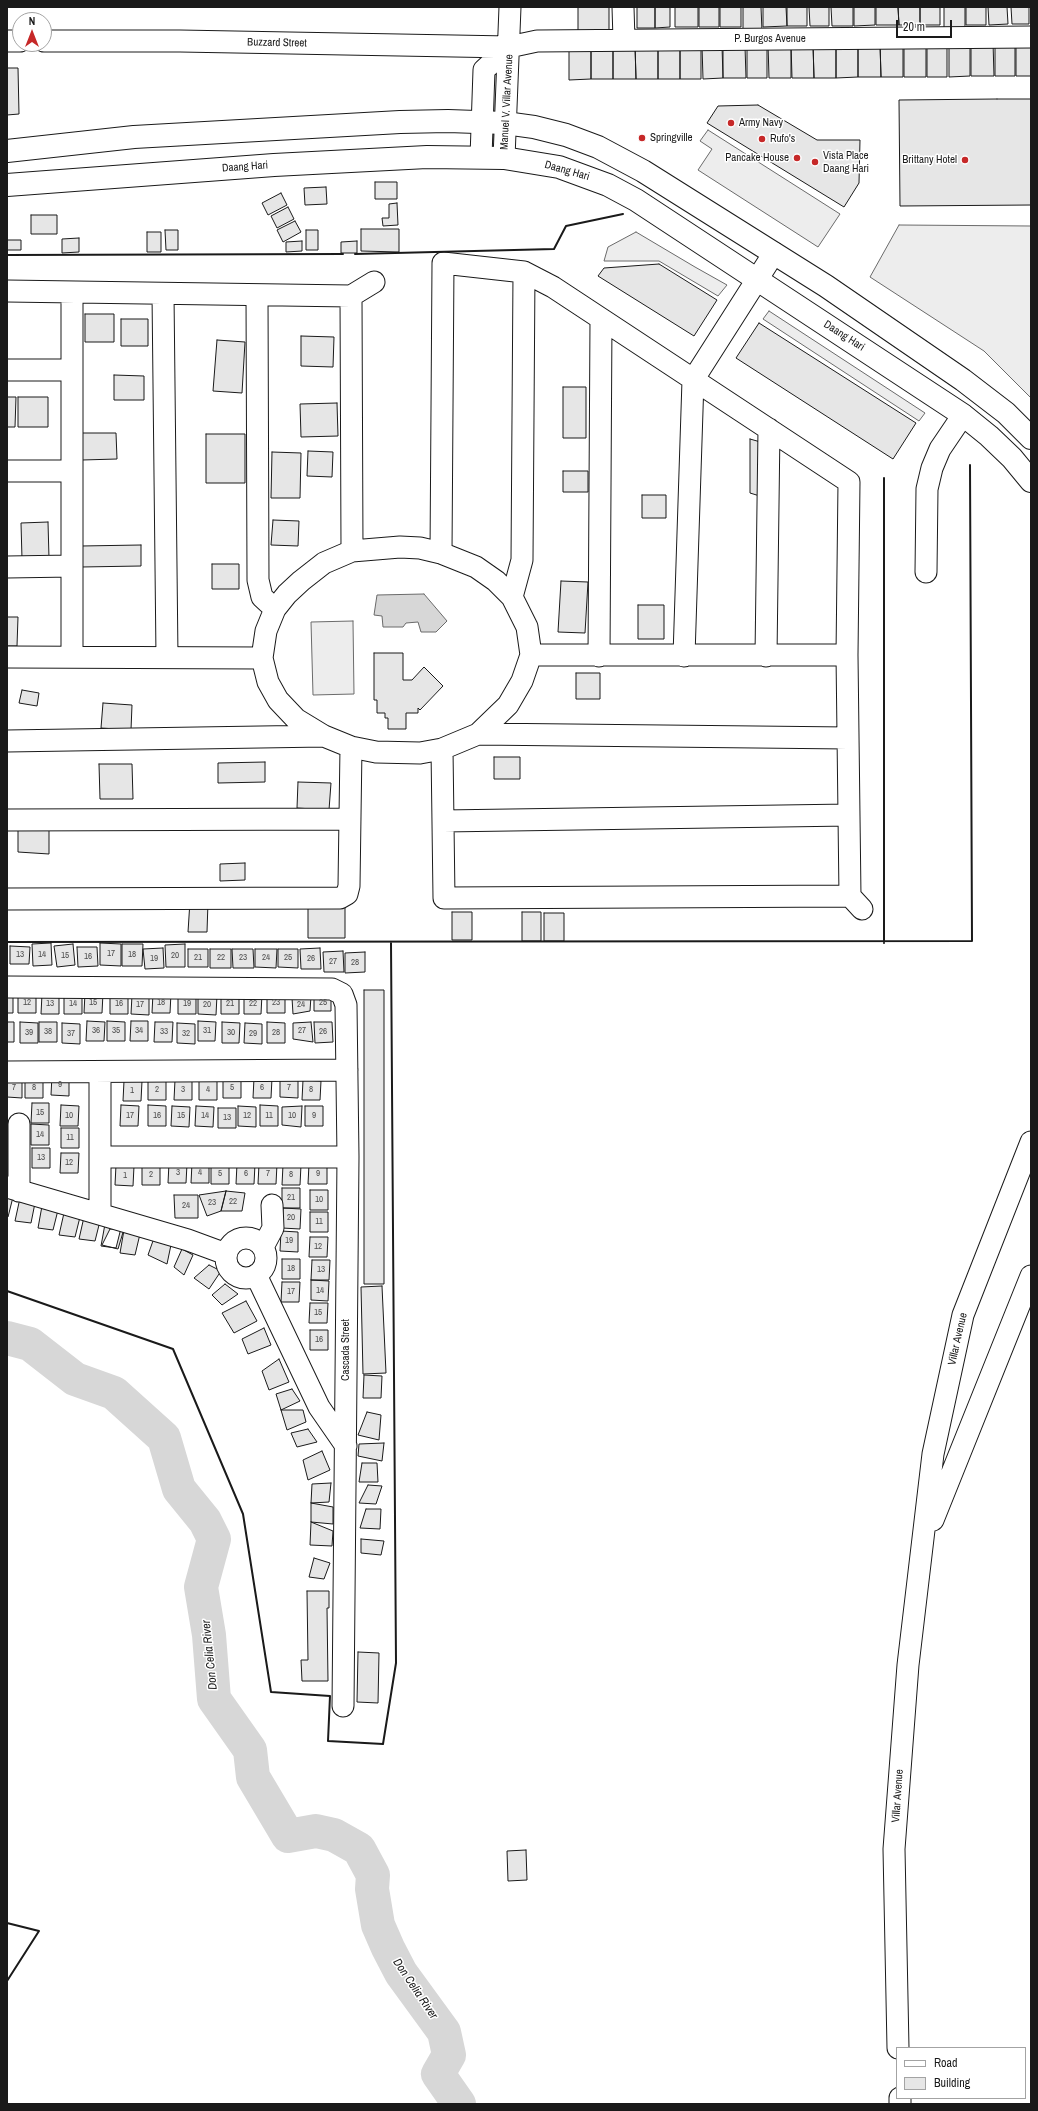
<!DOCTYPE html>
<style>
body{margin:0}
#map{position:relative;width:1038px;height:2111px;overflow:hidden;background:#fff;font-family:"Archivo Narrow",sans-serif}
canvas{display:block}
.frame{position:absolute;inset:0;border:8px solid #1a1a1a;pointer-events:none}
.legend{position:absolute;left:896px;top:2047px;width:130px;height:52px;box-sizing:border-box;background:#fff;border:1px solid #a3a3a3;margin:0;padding:5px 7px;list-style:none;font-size:12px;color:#1a1a1a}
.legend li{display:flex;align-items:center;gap:8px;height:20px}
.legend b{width:20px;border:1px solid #a3a3a3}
.north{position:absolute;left:12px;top:12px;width:40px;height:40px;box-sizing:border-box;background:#fff;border:1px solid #a3a3a3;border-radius:50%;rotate:0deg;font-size:11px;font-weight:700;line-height:16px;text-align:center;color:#1a1a1a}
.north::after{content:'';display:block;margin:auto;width:14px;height:18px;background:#c62828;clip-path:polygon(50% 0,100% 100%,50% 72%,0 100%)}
.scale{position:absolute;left:896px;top:20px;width:56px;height:18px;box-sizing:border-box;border:2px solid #1a1a1a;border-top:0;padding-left:5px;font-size:12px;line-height:14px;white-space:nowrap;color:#1a1a1a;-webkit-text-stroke:3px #fff;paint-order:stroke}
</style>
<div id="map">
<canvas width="1038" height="2111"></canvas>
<div class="frame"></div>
<ul class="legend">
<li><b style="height:5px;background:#fff"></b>Road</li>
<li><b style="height:11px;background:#e6e6e6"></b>Building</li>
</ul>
<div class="north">N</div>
<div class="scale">20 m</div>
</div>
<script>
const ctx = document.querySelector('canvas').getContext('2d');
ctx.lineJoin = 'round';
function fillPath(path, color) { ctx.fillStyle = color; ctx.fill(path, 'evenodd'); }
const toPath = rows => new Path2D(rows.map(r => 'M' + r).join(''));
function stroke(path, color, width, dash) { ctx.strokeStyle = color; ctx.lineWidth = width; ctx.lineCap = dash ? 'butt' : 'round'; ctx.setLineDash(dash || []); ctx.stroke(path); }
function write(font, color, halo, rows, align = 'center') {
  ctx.font = font + ' "Archivo Narrow",sans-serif'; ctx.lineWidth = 3; ctx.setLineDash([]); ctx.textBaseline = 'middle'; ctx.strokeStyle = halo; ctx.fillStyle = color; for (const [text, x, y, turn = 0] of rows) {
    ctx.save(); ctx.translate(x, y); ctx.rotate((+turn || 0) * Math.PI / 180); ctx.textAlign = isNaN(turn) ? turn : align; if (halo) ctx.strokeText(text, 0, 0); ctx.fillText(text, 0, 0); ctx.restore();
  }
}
const built = toPath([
 [708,130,840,214,818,247,698,170,712,149,700,141,708,130],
 [899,225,1031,226,1031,398,984,351,870,277,899,225],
 [636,232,695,267,727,285,718,296,659,261,604,261,608,247,636,232],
 [769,311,925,413,919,421,763,319,769,311],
 [353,621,354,694,313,695,311,622,353,621]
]);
fillPath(built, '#ededed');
stroke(built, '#6a6a6a', 1);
const water = toPath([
 [424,594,447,621,436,632,421,632,418,622,406,623,403,627,383,627,382,616,374,615,377,595,424,594]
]);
fillPath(water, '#d7d7d7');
stroke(water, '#6a6a6a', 1);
stroke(toPath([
 [7,1338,30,1344,75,1379,114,1393,164,1438,179,1489,205,1521,214,1539,201,1587,209,1635,214,1699,250,1750,253,1777,288,1836,316,1831,334,1835,359,1849,373,1875,372,1889,378,1925,388,1948,401,1973,444,2032,449,2055,438,2074,459,2104]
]), '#d7d7d7', 34);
const building = toPath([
 [578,7,609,7,609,32,578,32,578,7],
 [637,7,655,7,655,28,637,28,637,7],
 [655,7,670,7,670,27,655,28,655,7],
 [675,7,698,7,698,27,675,27,675,7],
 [699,7,719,7,719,27,699,27,699,7],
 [720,7,741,7,741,27,720,27,720,7],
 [743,7,761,7,762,31,743,32,743,7],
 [763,7,786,7,787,26,763,27,763,7],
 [787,7,807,7,807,26,787,26,787,7],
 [809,7,829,7,829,26,810,26,809,7],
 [831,7,853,7,853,26,832,26,831,7],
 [854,7,875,7,875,25,854,26,854,7],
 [876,7,898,7,899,25,876,25,876,7],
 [898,7,920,7,920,25,899,25,898,7],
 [920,7,940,7,940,25,920,25,920,7],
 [944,7,965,7,965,30,944,30,944,7],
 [966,7,986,7,986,25,966,25,966,7],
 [988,7,1007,7,1008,24,989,25,988,7],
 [1011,7,1029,7,1029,24,1012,24,1011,7],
 [970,42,970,76,949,77,949,43,970,42],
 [971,42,993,42,994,76,971,76,971,42],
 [995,42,1015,42,1015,76,995,76,995,42],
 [1016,42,1031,42,1031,76,1016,76,1016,42],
 [858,43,858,77,836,78,836,44,858,43],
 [858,43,880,43,881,77,858,77,858,43],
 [880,43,903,43,903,77,881,77,880,43],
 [904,43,926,43,926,77,904,77,904,43],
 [927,43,947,43,947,77,927,77,927,43],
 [680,44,701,44,701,79,680,79,680,44],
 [680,44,680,79,658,79,658,45,680,44],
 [768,44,791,44,791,78,769,78,768,44],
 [791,44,813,44,814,78,792,78,791,44],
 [813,44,836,44,836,78,814,78,813,44],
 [569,45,591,45,591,79,569,80,569,45],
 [591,45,613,45,613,79,591,79,591,45],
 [613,45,635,45,636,79,613,79,613,45],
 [635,45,658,45,658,79,636,79,635,45],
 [702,46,722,46,723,78,703,79,702,46],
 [723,46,745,46,746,78,723,78,723,46],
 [747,46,767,46,767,78,747,78,747,46],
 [7,68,18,68,19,114,7,115,7,68],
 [997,99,1031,99,1031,205,900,206,899,100,997,99],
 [758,105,817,140,860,140,859,183,844,207,707,123,718,106,758,105],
 [375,182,397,182,397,199,375,199,375,182],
 [326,187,327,204,305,205,304,188,326,187],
 [281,193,287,205,268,215,262,203,281,193],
 [397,203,398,225,383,226,382,218,389,218,389,204,397,203],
 [288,207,294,219,277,228,271,216,288,207],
 [31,215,57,215,57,234,31,234,31,215],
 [295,221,301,232,283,242,277,230,295,221],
 [361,229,399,229,399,252,361,251,361,229],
 [165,230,178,230,178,250,166,250,165,230],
 [306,230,318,230,318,250,306,250,306,230],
 [147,232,161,232,161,252,147,252,147,232],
 [79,238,79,252,62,253,62,239,79,238],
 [7,240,21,240,21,250,7,250,7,240],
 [302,241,302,251,286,252,286,242,302,241],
 [357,241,357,253,341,253,341,242,357,241],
 [659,264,717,300,694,336,598,276,604,268,659,264],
 [85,314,114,314,114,342,85,342,85,314],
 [121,319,148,319,148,346,121,346,121,319],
 [759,323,916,423,893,459,736,358,759,323],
 [301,336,334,337,333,367,301,366,301,336],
 [217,340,245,342,242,393,213,391,217,340],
 [114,375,144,376,144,400,114,400,114,375],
 [563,387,586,387,586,438,563,438,563,387],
 [7,397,16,397,15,427,7,427,7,397],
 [18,397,48,397,48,427,18,427,18,397],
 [337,403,338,436,301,437,300,404,337,403],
 [82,433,116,433,117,459,82,460,82,433],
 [206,434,245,434,245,483,206,483,206,434],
 [750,439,764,443,763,497,750,493,750,439],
 [308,451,333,452,332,477,307,476,308,451],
 [272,452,301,453,300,498,271,498,272,452],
 [563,471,588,471,588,492,563,492,563,471],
 [642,495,666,495,666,518,642,518,642,495],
 [273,520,299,521,298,546,271,545,273,520],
 [48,522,49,558,22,559,21,523,48,522],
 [141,545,141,566,81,567,81,546,141,545],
 [212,564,239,564,239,589,212,589,212,564],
 [561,581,588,582,585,633,558,632,561,581],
 [638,605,664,605,664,639,638,639,638,605],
 [7,617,18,617,17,646,7,646,7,617],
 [374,653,403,653,403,680,412,680,424,667,443,686,420,710,418,708,418,713,406,713,406,729,388,729,388,718,385,718,385,713,377,713,377,700,374,700,374,653],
 [576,673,600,673,600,699,576,699,576,673],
 [22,690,39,693,37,706,19,703,22,690],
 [103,703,132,705,131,730,101,728,103,703],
 [494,757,520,757,520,779,494,779,494,757],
 [265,762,265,782,218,783,218,763,265,762],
 [99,764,132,764,133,799,100,799,99,764],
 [298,782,331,783,329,810,297,808,298,782],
 [18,825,49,825,49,854,18,852,18,825],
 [245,863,245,880,220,881,220,864,245,863],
 [190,901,208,902,207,932,188,932,190,901],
 [308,907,345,907,345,938,308,938,308,907],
 [452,912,472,912,472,940,452,940,452,912],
 [522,912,541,912,541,941,522,941,522,912],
 [544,913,564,913,564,941,544,941,544,913],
 [51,943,52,965,33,966,32,944,51,943],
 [100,943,121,944,121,966,100,965,100,943],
 [73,944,75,965,57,967,54,946,73,944],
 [122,944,143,944,142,966,122,966,122,944],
 [185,944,185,967,166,967,165,945,185,944],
 [10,946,30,947,29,964,10,964,10,946],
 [77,947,97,947,98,966,78,967,77,947],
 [163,948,164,968,145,969,143,949,163,948],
 [320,948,321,969,301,969,300,949,320,948],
 [188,949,208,949,208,967,188,967,188,949],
 [210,949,231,949,231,968,210,968,210,949],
 [232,949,253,949,254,968,233,968,232,949],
 [255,949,277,949,276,968,255,967,255,949],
 [278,949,298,949,298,968,278,967,278,949],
 [343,951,344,972,324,972,323,952,343,951],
 [365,952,365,972,345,973,345,953,365,952],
 [364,990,384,990,384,1284,364,1284,364,990],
 [7,993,13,993,13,1013,7,1013,7,993],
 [18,993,36,993,36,1013,18,1013,18,993],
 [85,993,103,993,102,1013,84,1013,85,993],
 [153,993,171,993,170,1013,152,1013,153,993],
 [267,993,285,993,285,1013,267,1013,267,993],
 [42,994,59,994,59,1014,41,1014,42,994],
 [64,994,82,994,82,1014,64,1014,64,994],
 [110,994,128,994,128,1014,110,1014,110,994],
 [178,994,196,994,196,1014,178,1014,178,994],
 [221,994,239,994,239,1014,221,1014,221,994],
 [244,994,262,994,261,1014,244,1014,244,994],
 [132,995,149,995,149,1015,131,1014,132,995],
 [198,995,217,995,216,1015,198,1014,198,995],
 [311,996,310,1011,293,1014,292,998,311,996],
 [314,996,331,996,331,1011,314,1011,314,996],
 [87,1021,105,1022,104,1041,86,1041,87,1021],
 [107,1021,125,1022,125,1041,107,1041,107,1021],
 [131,1021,148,1021,148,1041,130,1041,131,1021],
 [198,1021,216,1022,215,1041,198,1041,198,1021],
 [7,1022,14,1022,14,1042,7,1042,7,1022],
 [20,1022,38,1023,38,1043,20,1043,20,1022],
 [39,1022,57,1022,57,1042,39,1042,39,1022],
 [155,1022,173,1022,172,1042,154,1042,155,1022],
 [222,1022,240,1023,239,1043,222,1043,222,1022],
 [267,1022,285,1023,285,1043,267,1043,267,1022],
 [311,1022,313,1042,293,1039,293,1023,311,1022],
 [314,1022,332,1022,333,1042,315,1043,314,1022],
 [62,1023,80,1024,80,1044,62,1043,62,1023],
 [177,1023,195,1024,195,1044,177,1043,177,1023],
 [245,1023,262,1024,262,1044,244,1043,245,1023],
 [52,1075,69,1076,69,1096,51,1095,52,1075],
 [280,1077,298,1078,298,1098,280,1097,280,1077],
 [7,1078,22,1078,22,1098,7,1097,7,1078],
 [25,1078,43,1078,43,1098,25,1098,25,1078],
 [223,1078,241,1078,241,1098,223,1098,223,1078],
 [254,1078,272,1078,271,1098,253,1098,254,1078],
 [148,1080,166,1080,166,1100,148,1100,148,1080],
 [175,1080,192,1080,192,1100,174,1100,175,1080],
 [199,1080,217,1080,217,1100,199,1100,199,1080],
 [303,1080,321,1081,320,1100,302,1100,303,1080],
 [124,1081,142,1081,141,1101,123,1101,124,1081],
 [32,1103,49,1103,49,1123,31,1123,32,1103],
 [61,1105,79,1106,78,1126,60,1126,61,1105],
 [121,1105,139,1106,138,1126,120,1126,121,1105],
 [148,1105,166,1106,166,1126,148,1126,148,1105],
 [260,1105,278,1106,278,1126,260,1126,260,1105],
 [172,1106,190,1107,189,1127,171,1126,172,1106],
 [196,1106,214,1107,213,1127,195,1126,196,1106],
 [238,1106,256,1107,256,1127,238,1126,238,1106],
 [302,1106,301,1127,282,1125,282,1107,302,1106],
 [305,1106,323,1106,323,1126,305,1126,305,1106],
 [218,1108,236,1108,236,1128,218,1128,218,1108],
 [31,1124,49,1125,49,1145,31,1145,31,1124],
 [61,1128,79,1128,79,1148,61,1148,61,1128],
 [32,1148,50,1148,50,1168,32,1168,32,1148],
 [61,1153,79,1153,78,1173,60,1173,61,1153],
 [169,1163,187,1164,186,1183,168,1183,169,1163],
 [192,1163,209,1164,209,1183,191,1183,192,1163],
 [211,1164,229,1164,229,1184,211,1184,211,1164],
 [237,1164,255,1164,254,1184,236,1184,237,1164],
 [259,1164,277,1164,276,1184,258,1184,259,1164],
 [309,1164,327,1164,327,1184,308,1184,309,1164],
 [116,1165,134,1166,133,1186,115,1185,116,1165],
 [142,1165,160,1165,160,1185,142,1185,142,1165],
 [283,1165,301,1165,300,1185,282,1185,283,1165],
 [282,1188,300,1188,300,1208,282,1208,282,1188],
 [310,1190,328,1190,328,1210,310,1210,310,1190],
 [226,1191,245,1193,242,1211,221,1211,226,1191],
 [226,1191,221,1211,207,1216,199,1195,226,1191],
 [174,1195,198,1195,198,1218,175,1218,174,1195],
 [7,1196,13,1197,8,1217,7,1217,7,1196],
 [20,1198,35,1203,31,1223,15,1221,20,1198],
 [42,1206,58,1210,53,1230,38,1228,42,1206],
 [283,1208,301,1209,300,1229,282,1228,283,1208],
 [310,1212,328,1212,328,1232,310,1232,310,1212],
 [64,1213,80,1217,75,1237,59,1235,64,1213],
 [84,1217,100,1221,95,1241,79,1239,84,1217],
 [105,1224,121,1228,116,1248,101,1246,105,1224],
 [110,1229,124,1229,118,1249,102,1245,110,1229],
 [124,1230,140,1234,135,1255,120,1253,124,1230],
 [281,1231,298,1232,298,1252,280,1251,281,1231],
 [310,1237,328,1237,327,1257,309,1257,310,1237],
 [154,1238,172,1240,167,1264,148,1255,154,1238],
 [182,1249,193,1255,184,1275,174,1267,182,1249],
 [282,1259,300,1259,300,1279,282,1279,282,1259],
 [312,1260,330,1260,329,1280,311,1280,312,1260],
 [209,1265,221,1271,209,1289,194,1278,209,1265],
 [311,1280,329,1281,328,1301,311,1300,311,1280],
 [282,1282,300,1282,299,1302,281,1302,282,1282],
 [225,1284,238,1294,222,1305,212,1295,225,1284],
 [382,1286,386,1373,363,1374,361,1287,382,1286],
 [246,1301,257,1321,234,1333,222,1313,246,1301],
 [310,1303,328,1303,327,1323,309,1323,310,1303],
 [264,1328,271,1345,248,1354,242,1339,264,1328],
 [310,1330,328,1330,328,1350,310,1350,310,1330],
 [279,1359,289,1382,269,1390,262,1371,279,1359],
 [364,1375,382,1376,381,1398,363,1398,364,1375],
 [292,1389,300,1401,281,1410,276,1394,292,1389],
 [281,1410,303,1410,306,1422,287,1430,281,1410],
 [367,1412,381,1415,379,1440,358,1435,367,1412],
 [308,1429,317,1442,297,1447,291,1433,308,1429],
 [384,1443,382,1461,358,1456,359,1444,384,1443],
 [322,1451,330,1470,308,1480,303,1460,322,1451],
 [362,1463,377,1463,378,1482,359,1482,362,1463],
 [331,1483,329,1502,311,1503,312,1484,331,1483],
 [368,1485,382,1486,376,1504,359,1503,368,1485],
 [311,1503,333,1507,333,1524,311,1522,311,1503],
 [366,1509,381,1509,380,1529,360,1528,366,1509],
 [311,1522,333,1531,332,1546,310,1545,311,1522],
 [361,1539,384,1541,381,1555,361,1553,361,1539],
 [314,1558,330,1563,324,1579,309,1577,314,1558],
 [307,1591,329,1591,329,1608,327,1608,328,1681,302,1681,301,1660,308,1660,307,1591],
 [358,1652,379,1653,378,1703,357,1702,358,1652],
 [526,1850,527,1880,508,1881,507,1851,526,1850]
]);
fillPath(building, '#e6e6e6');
stroke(building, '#1a1a1a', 1);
const minor = toPath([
 [623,7,624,40],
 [7,41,20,41],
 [44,41,180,41,509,47,537,41,1031,37],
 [481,157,484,70,509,47],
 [504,158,510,7],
 [7,291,351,296,374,282],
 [72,292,72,656],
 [163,294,167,657],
 [257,295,258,580,262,597,275,609],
 [351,296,352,551],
 [7,370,72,370],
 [7,471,72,471],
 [400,547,420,548,441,553,476,567,496,581,512,597,527,627,531,655,522,681,508,705,478,734,442,749,420,753,376,752,351,747,324,736,296,719,278,700,268,682,262,658,266,631,275,609,287,594,301,581,324,563,352,551,400,547],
 [441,553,443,263,524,272,553,287,849,482,847,655,850,896,862,909],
 [7,567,72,566],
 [926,572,927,489,932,468,940,449,963,415],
 [512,597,522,560,524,272],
 [531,655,847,655],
 [599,656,601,320],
 [684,656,693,380,774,253],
 [766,656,769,429],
 [7,657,262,658],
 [478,734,848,738],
 [7,741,324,736],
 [442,749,444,898,850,896],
 [7,820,350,819],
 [443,821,849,815],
 [7,899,340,898,347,894,349,886,351,747],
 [7,987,332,989,342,994,346,1005,348,1157,343,1706],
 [7,1072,347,1070],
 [19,1124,19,1191],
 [100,1157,348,1157],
 [7,1187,188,1240,226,1254],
 [100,1214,100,1072],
 '226 1258a20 20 0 1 1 40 0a20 20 0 1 1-40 0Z',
 [263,1247,273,1228,272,1205],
 [256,1275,319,1407,346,1446],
 [933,1520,1031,1276],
 [898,2048,894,1849,908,1665,933,1454,963,1315,1031,1142],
 [900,2098,900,2104]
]);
const major = toPath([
 [7,151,134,137,400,122,448,121,505,123,534,127,566,135,598,147,643,171,826,286,963,380,1006,413,1031,438],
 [7,185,274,165,427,157,504,158,559,167,608,185,636,200,963,415,989,436,1012,458,1031,481]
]);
stroke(minor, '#1a1a1a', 23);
stroke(major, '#1a1a1a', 24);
stroke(minor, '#fff', 21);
stroke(major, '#fff', 22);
stroke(toPath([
 [355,254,554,249,566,226,623,214],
 [7,255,343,254],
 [884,478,884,943],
 [7,942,972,941,970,465],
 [7,1291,173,1349,243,1514,271,1692,330,1696,328,1741,383,1744,396,1663,391,943],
 [7,1923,39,1931,7,1981]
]), '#1a1a1a', 2);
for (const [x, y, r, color] of [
 [731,123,4,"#c62828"],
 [642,138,4,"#c62828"],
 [762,139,4,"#c62828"],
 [797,158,4,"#c62828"],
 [965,160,4,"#c62828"],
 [815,162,4,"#c62828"]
]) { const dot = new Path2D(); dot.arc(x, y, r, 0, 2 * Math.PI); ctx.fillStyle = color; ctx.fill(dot); stroke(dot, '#fff', 1.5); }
write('9px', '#4d4d4d', null, [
 ["17",111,954],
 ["13",20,955],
 ["14",42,955],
 ["18",132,955],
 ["15",65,956],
 ["20",175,956],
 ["16",88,957],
 ["21",198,958],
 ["22",221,958],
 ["23",243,958],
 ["24",266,958],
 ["25",288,958],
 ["19",154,959],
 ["26",311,959],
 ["27",333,962],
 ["28",355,963],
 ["12",27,1003],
 ["15",93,1003],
 ["18",161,1003],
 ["23",276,1003],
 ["25",323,1003],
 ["13",50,1004],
 ["14",73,1004],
 ["16",119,1004],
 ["19",187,1004],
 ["21",230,1004],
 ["22",253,1004],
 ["17",140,1005],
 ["20",207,1005],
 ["24",301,1005],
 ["36",96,1031],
 ["35",116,1031],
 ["34",139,1031],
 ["31",207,1031],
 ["27",302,1031],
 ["38",48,1032],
 ["33",164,1032],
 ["26",323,1032],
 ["39",29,1033],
 ["30",231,1033],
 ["28",276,1033],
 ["37",71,1034],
 ["32",186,1034],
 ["29",253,1034],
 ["9",60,1085],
 ["7",14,1088],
 ["8",34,1088],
 ["5",232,1088],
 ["6",262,1088],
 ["7",289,1088],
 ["2",157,1090],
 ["3",183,1090],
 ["4",208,1090],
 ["8",311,1090],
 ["1",132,1091],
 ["15",40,1113],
 ["10",69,1116],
 ["17",130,1116],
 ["16",157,1116],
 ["15",181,1116],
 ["14",205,1116],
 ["12",247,1116],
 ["11",269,1116],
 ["10",292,1116],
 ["9",314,1116],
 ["13",227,1118],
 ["14",40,1135],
 ["11",70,1138],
 ["13",41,1158],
 ["12",69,1163],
 ["3",178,1173],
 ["4",200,1173],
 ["5",220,1174],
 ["6",246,1174],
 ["7",268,1174],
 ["9",318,1174],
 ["2",151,1175],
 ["8",291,1175],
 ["1",125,1176],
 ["21",291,1198],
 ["10",319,1200],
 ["22",233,1202],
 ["23",212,1203],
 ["24",186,1206],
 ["20",291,1218],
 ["11",319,1222],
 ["19",289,1241],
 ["12",318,1247],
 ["18",291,1269],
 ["13",321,1270],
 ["14",320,1291],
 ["17",291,1292],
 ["15",318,1313],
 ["16",319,1340]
]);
write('11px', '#1a1a1a', '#fff', [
 ["P. Burgos Avenue",770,39],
 ["Buzzard Street",277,43,1],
 ["Manuel V. Villar Avenue",507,102,-87],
 ["Daang Hari",245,167,-4],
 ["Daang Hari",567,171,16],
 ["Daang Hari",844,336,33],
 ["Villar Avenue",958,1339,-77],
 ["Cascada Street",346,1350,-90],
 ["Villar Avenue",898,1796,-86]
]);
write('11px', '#1a1a1a', '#fff', [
 ["Army Navy",739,123],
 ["Springville",650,138],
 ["Rufo's",770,139],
 ["Vista Place",823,156],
 ["Daang Hari",823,169],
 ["Pancake House",789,158,"right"],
 ["Brittany Hotel",957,160,"right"]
], 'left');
write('italic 12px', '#1a1a1a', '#fff', [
 ["Don Celia River",210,1655,-96],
 ["Don Celia River",415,1989,56]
]);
</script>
